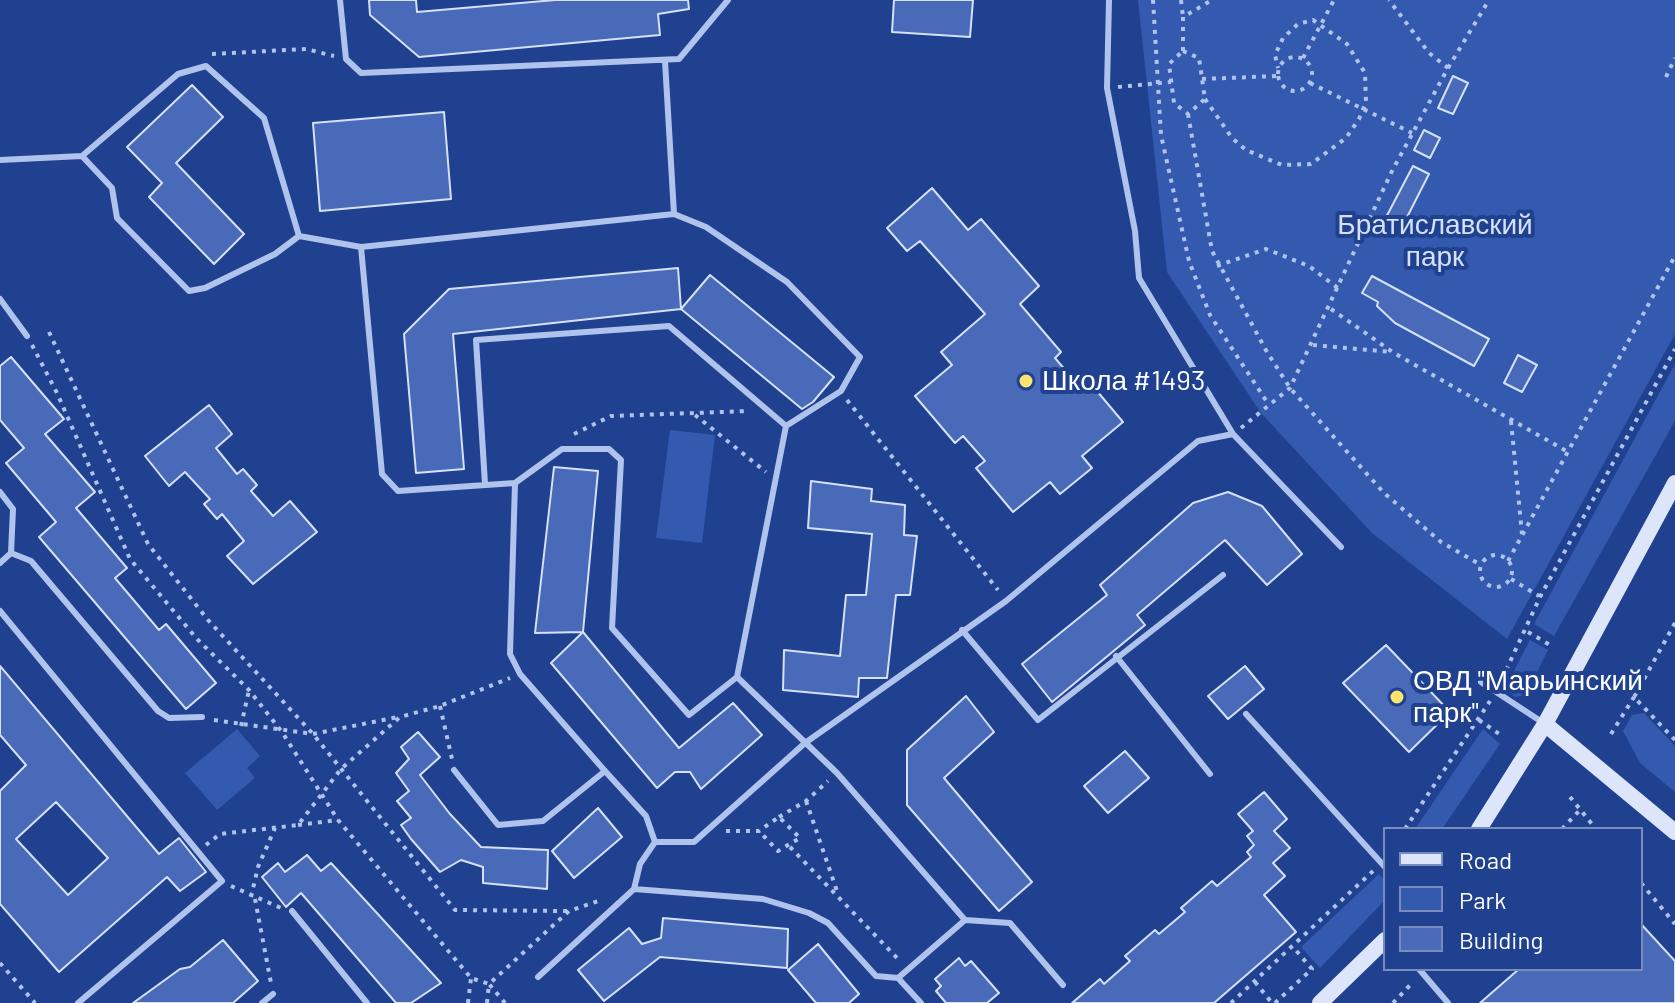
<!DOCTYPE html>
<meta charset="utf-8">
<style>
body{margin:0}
#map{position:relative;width:1675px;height:1003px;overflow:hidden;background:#1f4190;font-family:Barlow,sans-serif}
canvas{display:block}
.legend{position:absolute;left:1383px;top:827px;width:260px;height:144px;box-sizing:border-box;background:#1f4190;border:2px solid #798dbc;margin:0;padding:10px 14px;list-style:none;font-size:24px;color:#fff}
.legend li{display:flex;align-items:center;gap:16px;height:40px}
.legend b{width:40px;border:2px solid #798dbc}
</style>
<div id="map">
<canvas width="1675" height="1003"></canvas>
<ul class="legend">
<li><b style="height:10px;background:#dce5fa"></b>Road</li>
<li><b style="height:22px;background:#335aae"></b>Park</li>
<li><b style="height:22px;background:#486ab8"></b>Building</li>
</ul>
</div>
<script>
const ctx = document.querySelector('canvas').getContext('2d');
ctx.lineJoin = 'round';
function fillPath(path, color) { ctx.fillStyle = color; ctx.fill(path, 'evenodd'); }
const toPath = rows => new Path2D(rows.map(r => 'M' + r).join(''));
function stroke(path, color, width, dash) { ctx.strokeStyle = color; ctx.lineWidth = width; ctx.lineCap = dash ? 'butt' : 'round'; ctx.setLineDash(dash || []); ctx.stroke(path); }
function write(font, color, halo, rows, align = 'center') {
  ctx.font = font + ' Barlow,sans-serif'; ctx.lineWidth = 8; ctx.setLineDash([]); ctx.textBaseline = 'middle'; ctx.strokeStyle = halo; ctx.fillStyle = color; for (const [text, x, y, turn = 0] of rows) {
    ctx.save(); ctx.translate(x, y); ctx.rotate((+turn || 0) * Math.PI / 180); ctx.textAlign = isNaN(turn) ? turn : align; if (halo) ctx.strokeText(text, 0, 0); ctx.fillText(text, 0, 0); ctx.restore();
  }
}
fillPath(toPath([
 [1138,0,1675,0,1675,334,1507,639,1372,533,1261,413,1167,272],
 [1675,364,1675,421,1554,636,1534,624],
 [670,430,715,435,702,543,656,538],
 [1530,640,1548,650,1526,695,1515,697,1505,688],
 [1644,713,1675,746,1675,792,1640,763,1623,731,1632,715],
 [237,729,260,756,247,768,255,778,217,810,185,773],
 [1483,729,1500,744,1442,829,1415,829],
 [1379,874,1385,881,1385,900,1320,968,1301,947]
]), '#335aae');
const building = toPath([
 [369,0,416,0,417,12,555,0,688,0,689,9,658,14,660,35,419,57,370,15,369,0],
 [894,0,973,0,970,37,892,32,894,0],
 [1453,76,1468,83,1453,114,1438,108,1453,76],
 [192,85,223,117,176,163,244,234,214,264,149,197,162,183,127,147,192,85],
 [444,112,451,199,320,211,313,123,444,112],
 [1424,130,1440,138,1430,158,1414,150,1424,130],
 [1413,166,1429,174,1400,231,1383,223,1413,166],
 [932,188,968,230,981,219,1039,286,1020,304,1061,352,1055,358,1078,385,1086,378,1123,422,1082,456,1092,468,1060,494,1050,482,1013,512,976,468,985,461,963,436,955,443,915,396,952,365,941,352,985,314,920,241,907,251,887,228,932,188],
 [678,268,681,309,710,275,834,377,813,402,802,409,681,309,453,334,464,469,416,473,404,334,449,289,678,268],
 [1372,276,1489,339,1474,366,1395,323,1377,306,1378,302,1362,293,1372,276],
 [1518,355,1537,365,1522,392,1504,383,1518,355],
 [11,357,64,419,45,434,95,492,76,508,127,568,115,578,159,630,166,624,216,683,186,709,39,537,56,522,6,463,24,448,0,420,0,366,11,357],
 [209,405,232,434,216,448,237,474,243,469,257,485,251,491,273,516,290,501,317,532,253,584,227,556,244,541,222,514,217,519,204,504,210,499,185,472,169,486,145,456,209,405],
 [554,467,598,471,583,632,679,748,733,703,762,735,701,789,690,772,675,772,657,788,551,663,583,632,535,633,554,467],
 [811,481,872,489,871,501,905,505,904,535,917,536,910,595,896,595,887,678,859,678,858,697,783,690,784,650,840,656,846,595,866,595,872,534,808,528,811,481],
 [1228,492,1262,506,1302,554,1267,585,1225,540,1137,615,1145,625,1052,702,1022,664,1107,595,1100,585,1193,503,1228,492],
 [1386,645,1450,712,1409,752,1343,683,1386,645],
 [0,666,159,854,179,838,206,872,180,891,167,877,59,972,0,904,0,791,26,765,0,735,0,666],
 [56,802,108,858,68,895,16,839,56,802],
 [1245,666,1264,689,1228,719,1208,696,1245,666],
 [966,696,994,732,944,778,1032,882,999,911,907,805,907,750,966,696],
 [418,732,440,757,420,775,450,814,481,847,548,850,547,889,483,883,483,867,461,860,440,872,411,839,401,825,411,818,397,801,409,791,396,773,409,759,401,747,418,732],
 [1125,751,1149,778,1108,813,1084,786,1125,751],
 [1264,792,1287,819,1274,831,1290,848,1273,863,1285,876,1264,895,1296,932,1214,1003,1072,1003,1100,979,1104,984,1130,961,1125,956,1155,930,1159,934,1185,912,1181,908,1212,881,1217,886,1251,857,1247,852,1254,845,1247,836,1253,831,1238,814,1264,792],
 [598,808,622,837,574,878,552,851,598,808],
 [307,855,321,871,331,863,441,983,411,1003,396,1003,301,893,286,907,262,877,278,863,285,872,307,855],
 [663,918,788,929,787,968,660,957,604,1001,578,970,629,928,642,944,661,938,663,918],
 [1641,924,1675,961,1675,1003,1480,1003,1519,969,1641,969,1641,924],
 [223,940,258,981,233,1003,133,1003,180,969,190,967,223,940],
 [818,944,859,994,849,1003,816,1003,788,970,818,944],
 [959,958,965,966,971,961,999,993,987,1003,946,1003,936,991,941,986,935,979,959,958]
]);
fillPath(building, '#486ab8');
stroke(building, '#d5e1f9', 2);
stroke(toPath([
 [1153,0,1161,135,1189,261,1210,315,1269,405],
 [1181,0,1183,17],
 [1183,51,1199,58,1205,99,1188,114,1174,103,1169,64,1183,51],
 [1183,51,1183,17,1212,0],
 [212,54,306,49,334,56],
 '1278 74a17 17 0 1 1 34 0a17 17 0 1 1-34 0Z',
 [1303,58,1334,0],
 [1448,68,1489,0],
 [1666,77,1675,58],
 [1202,79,1277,76],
 [1310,83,1412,133],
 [1118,87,1171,82],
 [1205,99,1232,138,1246,150,1282,165,1311,164,1346,138,1359,119,1366,102,1365,73,1347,44,1313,20,1298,24,1283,38,1275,55,1278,68],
 [1188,114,1212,251,1267,352,1290,388,1384,493,1441,542,1481,565],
 [1217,266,1266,249,1309,266,1339,289],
 [1331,309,1394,353,1568,452],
 [49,332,148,544,208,620,313,734,455,910,567,911],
 [32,345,57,393,130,559,197,639,249,690,282,732,338,820,471,978,489,984,569,911,601,900],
 [1313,345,1391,352],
 [847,400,998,590],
 [695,415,766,472],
 [1511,421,1522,534],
 [1241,428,1290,388,1392,171,1448,68,1429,53,1389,0],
 [574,434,611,416,749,411],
 '1480 571a16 16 0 1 1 32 0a16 16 0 1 1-32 0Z',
 [1508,561,1675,256],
 [1511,579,1539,596],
 [1675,623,1634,697,1675,740],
 [1528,632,1550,645],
 [1502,679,1540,597,1675,349],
 [440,706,452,759],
 [214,720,313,734,398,717],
 [1479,720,1502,736],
 [241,726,249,690],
 [1611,734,1634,697,1612,677],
 [1570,797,1596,829],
 [806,801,838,894],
 [779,817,806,801,828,781],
 [298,825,338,820],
 [1405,829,1490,701],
 [1562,829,1580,810],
 [726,831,759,831,779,817,800,838,778,851,759,831],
 [206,845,220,834,298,825,341,769,400,717,440,706,510,678],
 [790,847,899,960],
 [1641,883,1675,924],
 [231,886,281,908],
 [251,897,258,867,275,828],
 [255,899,271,983],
 [0,963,35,1003],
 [1255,982,1272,1003],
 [468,1003,471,978],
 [487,1003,489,984,505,1003],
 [1231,1003,1373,871],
 [1275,1003,1312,969,1293,947],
 [1393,1003,1413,982]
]), '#b0c3ed', 4, [4, 6]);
stroke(toPath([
 [340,0,346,59,361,73,679,59,728,0],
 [1109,0,1107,88,1135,231,1139,278,1233,434,1341,547],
 [665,61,674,214],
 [82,156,178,74,206,66,264,118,299,236],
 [0,160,82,156,112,188,117,218,189,291,205,288,275,254,299,236,361,247,382,474,398,491,515,483,510,654,520,674,605,771],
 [361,247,674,214,706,227,787,282,860,357,841,391,786,426],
 [0,299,27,336],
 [515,483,562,449,609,449,621,460,612,628,689,715,737,677],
 [485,484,476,340,669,326,786,426,737,677,837,773,965,920],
 [0,492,13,509,11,553,0,563],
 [11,553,31,561,158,711,169,718,202,717],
 [0,611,222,881,78,1003],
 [962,630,1038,720,1223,575],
 [1116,656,1210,774],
 [1481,682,1545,724],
 [1246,714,1385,867],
 [454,770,498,825,543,821,605,771,646,816,655,842,640,864,634,889],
 [655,842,694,842,805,743,1006,601,1198,441,1233,434],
 [292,911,367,1003],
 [1419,969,1448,1003],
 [538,977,634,889,763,899,809,913,828,923,876,976,898,978,921,1003],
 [898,978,965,920,1010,923,1063,985],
 [262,1003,273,994]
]), '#b0c3ed', 6);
stroke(toPath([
 [1545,724,1675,832],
 [1479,829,1545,724,1675,483],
 [1320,1003,1385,940]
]), '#dce5fa', 16);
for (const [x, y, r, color] of [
 [1026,381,8,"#fbe570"],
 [1397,697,8,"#fbe570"]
]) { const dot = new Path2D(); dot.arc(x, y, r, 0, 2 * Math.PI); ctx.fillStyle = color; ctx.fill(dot); stroke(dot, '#1f4190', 3); }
write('28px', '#d5e1f9', '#1f4190', [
 ["Братиславский",1435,225],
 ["парк",1435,257]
]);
write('28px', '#fff', '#1f4190', [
 ["Школа #1493",1042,381],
 ["ОВД \"Марьинский",1413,681],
 ["парк\"",1413,713]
], 'left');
</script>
